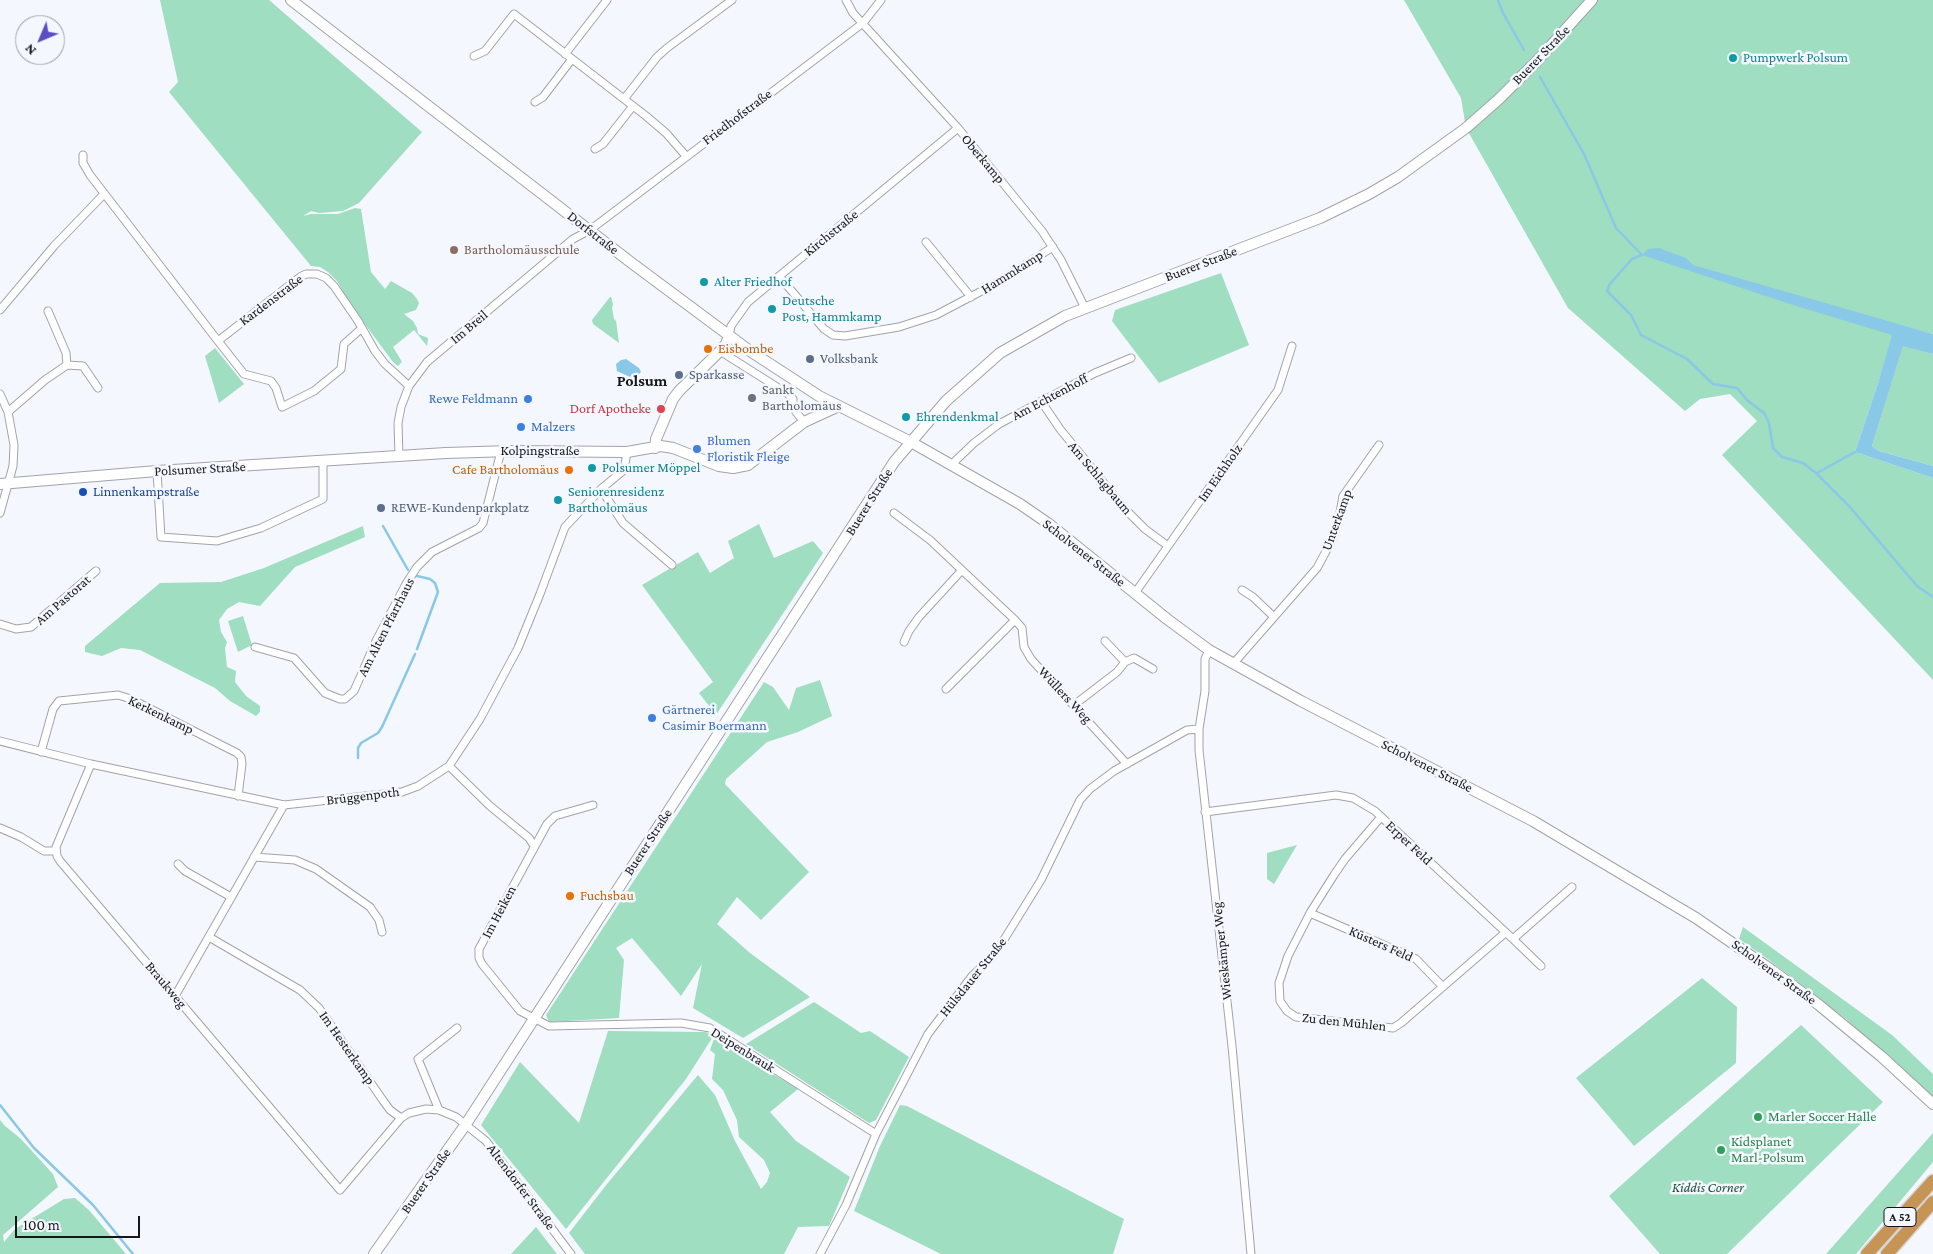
<!DOCTYPE html>
<meta charset="utf-8">
<style>
body{margin:0}
#map{position:relative;width:1933px;height:1254px;overflow:hidden;background:#f4f7fd;font-family:"Crimson Pro",serif}
canvas{display:block}
.north{position:absolute;left:15px;top:15px;width:50px;height:50px;box-sizing:border-box;background:#f4f7fd;border:1px solid #9b9da2;border-radius:50%;rotate:225deg;font-size:14px;font-weight:700;line-height:20px;text-align:center;color:#161719}
.north::after{content:'';display:block;margin:auto;width:18px;height:22px;background:#5d4dc5;clip-path:polygon(50% 0,100% 100%,50% 72%,0 100%)}
.scale{position:absolute;left:15px;top:1216px;width:125px;height:22px;box-sizing:border-box;border:2px solid #161719;border-top:0;padding-left:6px;font-size:15px;line-height:18px;white-space:nowrap;color:#161719;-webkit-text-stroke:4px #f4f7fd;paint-order:stroke}
</style>
<div id="map">
<canvas width="1933" height="1254"></canvas>
<div class="north">N</div>
<div class="scale">100 m</div>
</div>
<script>
const ctx = document.querySelector('canvas').getContext('2d');
ctx.lineJoin = 'round';
function fillPath(path, color) { ctx.fillStyle = color; ctx.fill(path, 'evenodd'); }
const toPath = rows => new Path2D(rows.map(r => 'M' + r).join(''));
function stroke(path, color, width, dash) { ctx.strokeStyle = color; ctx.lineWidth = width; ctx.lineCap = dash ? 'butt' : 'round'; ctx.setLineDash(dash || []); ctx.stroke(path); }
function write(font, color, halo, rows, align = 'center') {
  ctx.font = font + ' "Crimson Pro",serif'; ctx.lineWidth = 5; ctx.setLineDash([]); ctx.textBaseline = 'middle'; ctx.strokeStyle = halo; ctx.fillStyle = color; for (const [text, x, y, turn = 0] of rows) {
    ctx.save(); ctx.translate(x, y); ctx.rotate((+turn || 0) * Math.PI / 180); ctx.textAlign = isNaN(turn) ? turn : align; if (halo) ctx.strokeText(text, 0, 0); ctx.fillText(text, 0, 0); ctx.restore();
  }
}
fillPath(toPath([
 [160,0,269,0,422,132,359,203,343,211,319,213,311,211,303,216,311,214,338,214,355,208,361,209,371,272,385,289,391,281,412,293,417,299,419,303,416,310,404,314,413,321,417,328,418,334,428,338,427,346,414,330,393,347,402,362,398,366,393,362,350,304,337,281,328,272,320,267,311,266,169,92,178,82],
 [1404,0,1933,0,1933,334,1896,324,1878,383,1855,452,1933,478,1933,680,1722,455,1757,421,1730,394,1700,399,1685,411,1568,308,1466,128,1461,98],
 [1221,273,1249,345,1159,383,1112,321,1115,310],
 [610,297,611,297,613,304,612,308,614,319,616,321,619,343,593,324,592,320],
 [1903,345,1933,354,1933,466,1879,451,1872,446],
 [215,348,244,384,219,403,205,356],
 [759,524,774,558,813,541,823,553,716,715,699,693,713,682,642,585,698,552,710,573,734,558,728,541],
 [363,526,365,537,295,567,260,606,239,602,227,609,219,620,221,632,227,642,225,648,227,667,236,671,235,682,246,696,260,706,260,712,256,716,230,701,215,688,140,650,121,648,102,656,85,652,85,646,160,583,221,582,264,568],
 [243,616,252,645,238,652,228,621],
 [820,680,832,716,798,732,767,742,726,779,725,784,809,872,761,920,737,897,717,924,750,953,810,997,743,1038,693,1008,702,964,681,996,632,938,616,948,624,960,619,1018,549,1022,546,1015,764,682,773,687,789,710,796,688],
 [1297,845,1274,884,1267,879,1267,853],
 [1743,927,1892,1035,1933,1074,1933,1097,1846,1019,1769,960,1739,939],
 [1702,978,1737,1007,1736,1063,1634,1146,1576,1078],
 [814,1002,861,1033,870,1031,909,1057,876,1120,869,1123,746,1044],
 [1801,1025,1883,1102,1727,1254,1660,1254,1609,1196],
 [608,1031,705,1032,714,1035,686,1079,566,1229,481,1125,520,1062,579,1123],
 [714,1039,798,1089,770,1112,796,1141,850,1177,829,1226,798,1227,784,1254,585,1254,569,1233,607,1184,698,1075,715,1095,735,1141,761,1189,767,1182,770,1173,764,1160,739,1137,737,1120,723,1090,712,1079,715,1054,710,1050],
 [900,1105,907,1106,1124,1219,1113,1254,941,1254,854,1211,880,1146],
 [0,1120,5,1126,20,1138,53,1174,58,1187,3,1235,4,1242,15,1229,64,1199,75,1198,89,1210,126,1254,0,1254],
 [1933,1133,1933,1162,1856,1254,1826,1254],
 [536,1227,557,1254,511,1254]
]), '#9fdec0');
fillPath(toPath([
 [1659,248,1686,258,1693,265,1933,334,1933,354,1903,346,1872,446,1879,451,1933,466,1933,478,1855,452,1878,383,1892,335,1793,305,1642,255,1648,249],
 [626,359,639,368,641,372,638,375,632,378,617,371,616,364,621,360]
]), '#8ac8e7');
stroke(toPath([
 [1498,0,1503,13,1524,50],
 [1540,77,1584,154,1616,228,1642,255,1632,259,1610,284,1607,291,1631,315,1641,335,1687,359,1713,384,1737,388,1747,400,1764,413,1769,423,1773,448,1782,457,1803,463,1816,473,1849,506,1917,586,1933,597],
 [1817,473,1855,452],
 [383,526,408,570],
 [417,576,430,579,435,583,438,592,417,649],
 [358,758,358,748,361,743,378,733,382,727,415,654],
 [0,1105,34,1148,93,1205,133,1254]
]), '#8ac8e7', 2.5);
const street = toPath([
 [846,0,853,13,958,128,1042,231,1061,260,1085,308],
 [565,54,607,0],
 [474,56,485,51,514,14,646,116,666,133,686,156],
 [624,99,657,57,667,48,732,0],
 [535,102,543,97,572,59],
 [595,149,603,144,633,106],
 [83,155,83,163,90,175,218,341,244,374,271,381,276,388,282,407,314,391,341,369,344,344,362,328],
 [926,242,971,297],
 [779,276,824,329,833,335,845,336,899,327,936,315,993,285,1053,247],
 [0,310,54,246,104,194],
 [48,311,66,353,67,365,83,366,98,388],
 [729,336,731,326,748,302,958,128],
 [218,341,300,277,306,274,317,274,326,278,334,286,358,321,375,351,385,364,409,386],
 [720,351,788,394,793,399,793,405,796,412,804,422],
 [0,394,8,412,14,445,13,466,0,513],
 [1041,401,1060,429,1125,509,1145,529,1168,546],
 [8,412,45,380,67,365],
 [399,456,398,423,401,407,409,386,427,362,573,239,590,230,863,23,881,0],
 [951,465,974,443,999,424,1095,373,1131,358],
 [157,471,161,537,217,541,261,528,323,499,323,461],
 [601,489,623,523,672,565],
 [894,513,930,540,1015,620,1022,628,1024,647,1031,659,1127,764],
 [1242,590,1253,597,1274,617],
 [1135,593,1278,390,1292,346],
 [0,624,16,629,31,627,96,571],
 [1105,641,1125,662],
 [904,642,909,631,919,617,962,570],
 [255,647,294,658,325,693,340,699,345,699,354,691,376,641,406,584,417,567,432,552,479,528,483,523,501,451],
 [1209,650,1205,659,1205,691,1199,729,1199,750,1232,1046,1251,1254],
 [1233,664,1317,568,1332,540,1338,523,1343,496,1379,445],
 [946,689,1015,620],
 [1074,705,1117,672,1125,662,1134,658,1153,669],
 [0,741,91,764,284,805,402,792,418,786,449,766,480,719,518,648,540,594,565,527,601,489,624,470,627,452],
 [41,752,53,709,59,701,118,695,131,699,237,753,241,757,242,764,238,796],
 [91,764,56,847,57,856,60,861,340,1190,401,1118,409,1113,426,1109,439,1110,456,1117,486,1141,571,1254],
 [449,766,490,806,529,838,534,846],
 [593,805,555,816,547,824,479,949,479,958,482,964,520,1011,549,1026,681,1023,710,1028,876,1134],
 [1205,812,1336,795,1353,798,1375,811,1513,939,1572,887],
 [1381,817,1345,859,1334,875,1310,913,1288,956,1279,983,1280,1001,1287,1011,1296,1017,1393,1028,1401,1023,1505,933],
 [0,828,21,837,44,851,56,851],
 [254,857,295,860,316,869,370,907,379,920,382,932],
 [178,864,185,871,231,897],
 [1310,913,1416,959,1443,987],
 [209,937,300,990,319,1008,382,1099,390,1110,401,1118],
 [1513,939,1541,966],
 [175,996,284,805],
 [439,1110,418,1059,457,1028],
 [820,1254,846,1205,876,1134,928,1034,972,976,990,959,1005,938,1041,880,1080,800,1090,789,1114,771,1187,730,1199,729]
]);
const secondary = toPath([
 [291,0,633,264,750,351,819,396,911,442,1020,504,1049,524,1167,619,1209,650,1301,701,1533,821,1696,918,1773,971,1819,1005,1882,1057,1933,1104],
 [655,448,656,439,673,399,679,391,720,351,726,344,729,336],
 [0,484,157,471,446,453,510,451,627,452,661,446,673,448,719,466,733,468,748,465,804,422,839,406],
 [374,1254,466,1124,894,462,946,401,1000,353,1065,316,1320,218,1369,194,1398,177,1466,128,1499,99,1537,61,1592,0]
]);
const highway = toPath([
 [1867,1254,1933,1181],
 [1887,1254,1933,1202]
]);
stroke(street, '#a2a3aa', 9);
stroke(secondary, '#a2a3aa', 12);
stroke(highway, '#d5d5d6', 15);
stroke(street, '#fff', 7);
stroke(secondary, '#fff', 10);
stroke(highway, '#c69555', 12);
for (const [x, y, r, color] of [
 [1733,58,5,"#0f9aa8"],
 [454,250,5,"#8d6e63"],
 [704,282,5,"#0f9aa8"],
 [772,309,5,"#0f9aa8"],
 [708,349,5,"#e8710a"],
 [810,359,5,"#5c6f8a"],
 [679,375,5,"#5c6f8a"],
 [752,398,5,"#6b7280"],
 [528,399,5,"#3f7fe0"],
 [661,409,5,"#e0444e"],
 [906,417,5,"#0f9aa8"],
 [521,427,5,"#3f7fe0"],
 [697,449,5,"#3f7fe0"],
 [592,468,5,"#0f9aa8"],
 [569,470,5,"#e8710a"],
 [83,492,5,"#1a4fb4"],
 [558,500,5,"#0f9aa8"],
 [381,508,5,"#5c6f8a"],
 [652,718,5,"#3f7fe0"],
 [570,896,5,"#e8710a"],
 [1758,1117,5,"#2e9e5b"],
 [1721,1150,5,"#2e9e5b"]
]) { const dot = new Path2D(); dot.arc(x, y, r, 0, 2 * Math.PI); ctx.fillStyle = color; ctx.fill(dot); stroke(dot, '#f4f7fd', 2); }
for (const [x, y, w] of [
 [1900,1217,32]
]) { const box = new Path2D(); box.roundRect(x - w / 2, y - 9.5, w, 19, 4); ctx.fillStyle = '#f4f7fd'; ctx.fill(box); stroke(box, '#161719', 1); }
write('bold 12px', '#161719', null, [
 ["A 52",1900,1217]
]);
write('14px', '#161719', '#f4f7fd', [
 ["Buerer Straße",1541,55,-46],
 ["Friedhofstraße",737,117,-37],
 ["Oberkamp",983,159,50],
 ["Dorfstraße",593,233,38],
 ["Kirchstraße",831,233,-39],
 ["Buerer Straße",1201,264,-21],
 ["Hammkamp",1012,272,-32],
 ["Kardenstraße",271,300,-37],
 ["Im Breil",469,327,-40],
 ["Am Echtenhoff",1050,397,-28],
 ["Kolpingstraße",540,451],
 ["Polsumer Straße",200,469,-3],
 ["Im Eichholz",1220,473,-55],
 ["Am Schlagbaum",1100,478,50],
 ["Buerer Straße",869,502,-58],
 ["Unterkamp",1337,520,-70],
 ["Scholvener Straße",1084,553,38],
 ["Am Pastorat",63,600,-41],
 ["Am Alten Pfarrhaus",386,627,-63],
 ["Wüllers Weg",1065,695,47],
 ["Kerkenkamp",161,715,26],
 ["Scholvener Straße",1427,766,27],
 ["Brüggenpoth",363,796,-7],
 ["Buerer Straße",648,842,-57],
 ["Erper Feld",1409,843,43],
 ["Im Heiken",499,912,-62],
 ["Küsters Feld",1381,944,24],
 ["Wieskämper Weg",1222,951,-96],
 ["Scholvener Straße",1774,972,36],
 ["Hülsdauer Straße",973,977,-51],
 ["Braukweg",166,985,50],
 ["Zu den Mühlen",1344,1022,6],
 ["Im Hesterkamp",347,1048,55],
 ["Deipenbrauk",743,1050,32],
 ["Buerer Straße",426,1181,-55],
 ["Altendorfer Straße",521,1187,53]
]);
write('14px', '#0d838f', '#f4f7fd', [
 ["Pumpwerk Polsum",1743,58],
 ["Alter Friedhof",714,282],
 ["Deutsche",782,301],
 ["Post, Hammkamp",782,317],
 ["Ehrendenkmal",916,417],
 ["Polsumer Möppel",602,468],
 ["Seniorenresidenz",568,492],
 ["Bartholomäus",568,508]
], 'left');
write('14px', '#785e54', '#f4f7fd', [
 ["Bartholomäusschule",464,250]
], 'left');
write('14px', '#c56008', '#f4f7fd', [
 ["Eisbombe",718,349],
 ["Cafe Bartholomäus",559,470,"right"],
 ["Fuchsbau",580,896]
], 'left');
write('14px', '#4e5e75', '#f4f7fd', [
 ["Volksbank",820,359],
 ["Sparkasse",689,375],
 ["REWE-Kundenparkplatz",391,508]
], 'left');
write('14px', '#5b616d', '#f4f7fd', [
 ["Sankt",762,390],
 ["Bartholomäus",762,406]
], 'left');
write('14px', '#366cbe', '#f4f7fd', [
 ["Rewe Feldmann",518,399,"right"],
 ["Malzers",531,427],
 ["Blumen",707,441],
 ["Floristik Fleige",707,457],
 ["Gärtnerei",662,710],
 ["Casimir Boermann",662,726]
], 'left');
write('14px', '#be3a42', '#f4f7fd', [
 ["Dorf Apotheke",651,409]
], 'right');
write('14px', '#164399', '#f4f7fd', [
 ["Linnenkampstraße",93,492]
], 'left');
write('14px', '#27864d', '#f4f7fd', [
 ["Marler Soccer Halle",1768,1117],
 ["Kidsplanet",1731,1142],
 ["Marl-Polsum",1731,1158]
], 'left');
write('italic 14px', '#1d4e3a', '#f4f7fd', [
 ["Kiddis Corner",1708,1188]
]);
write('bold 16px', '#161719', '#f4f7fd', [
 ["Polsum",642,381]
]);
</script>
